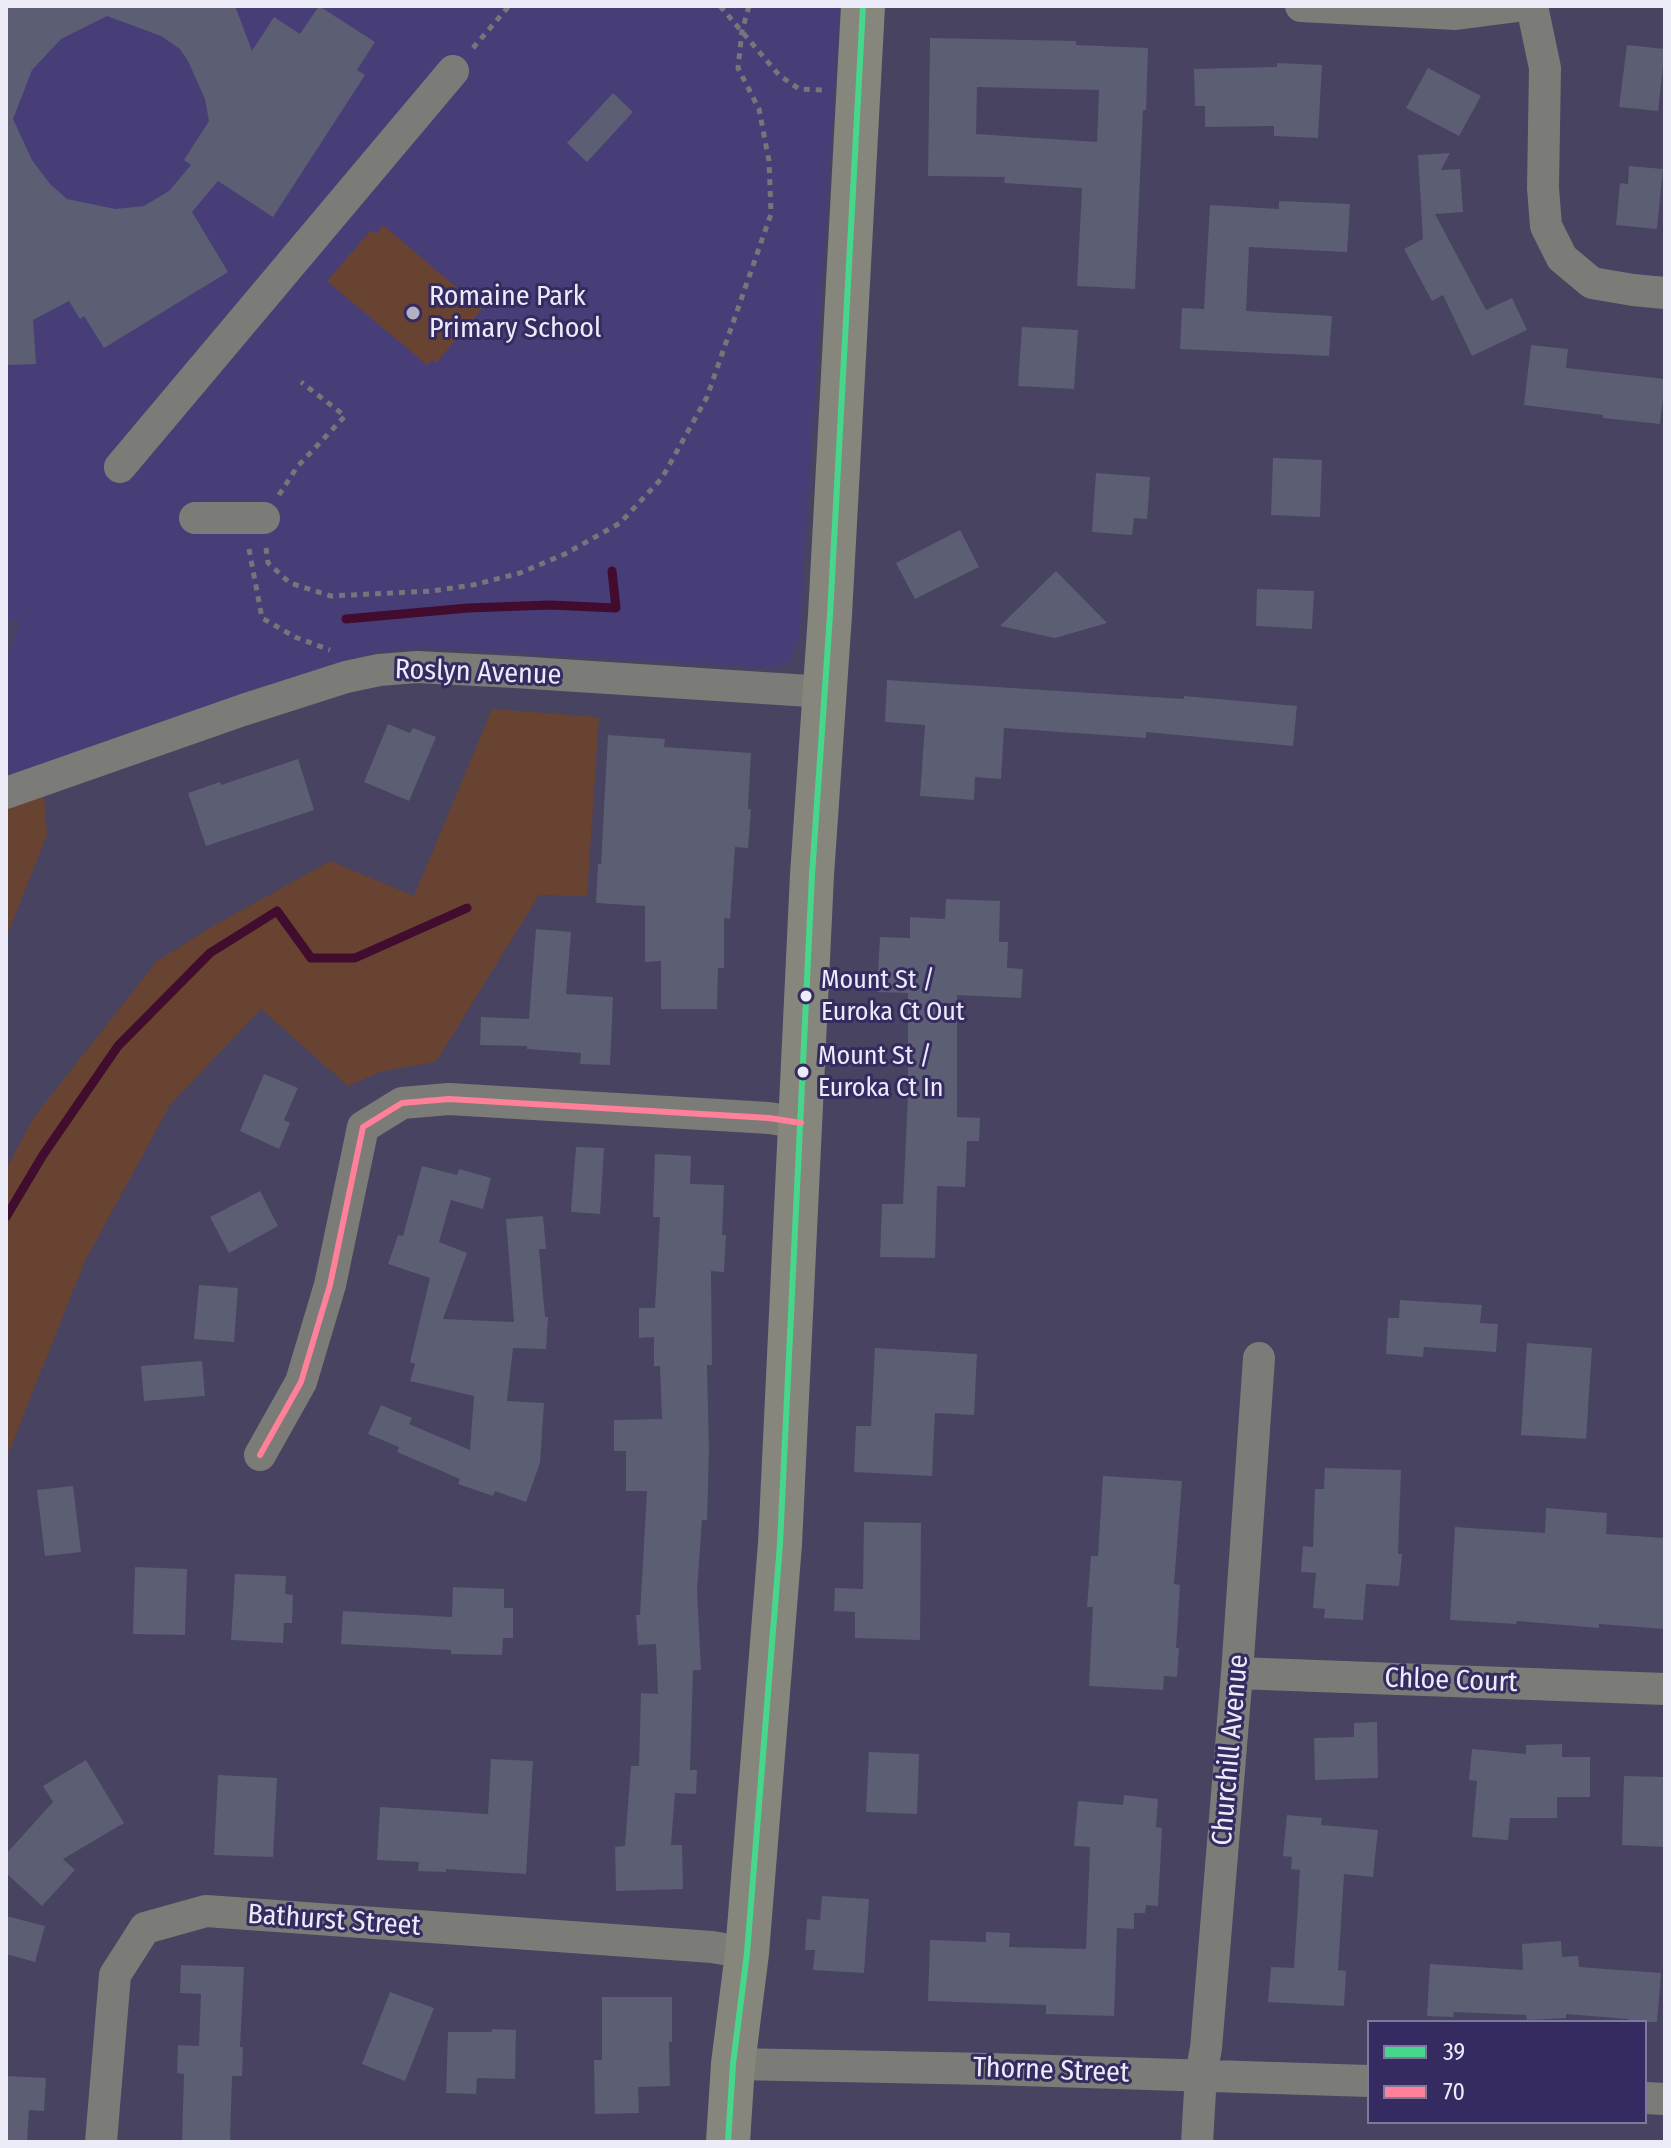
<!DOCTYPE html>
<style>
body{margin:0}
#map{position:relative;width:1671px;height:2148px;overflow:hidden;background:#474360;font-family:"Fira Sans Condensed",sans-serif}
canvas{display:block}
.frame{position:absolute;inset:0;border:8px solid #ececf9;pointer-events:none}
.legend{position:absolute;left:1367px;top:2020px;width:280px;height:104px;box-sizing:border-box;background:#352b61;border:2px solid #7e789e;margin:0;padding:10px 14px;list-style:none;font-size:24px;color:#ececf9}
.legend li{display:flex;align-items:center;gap:16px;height:40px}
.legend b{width:40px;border:2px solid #7e789e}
</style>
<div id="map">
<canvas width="1671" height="2148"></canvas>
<div class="frame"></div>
<ul class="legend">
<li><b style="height:10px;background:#46d78d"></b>39</li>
<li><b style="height:10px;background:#ff8098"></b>70</li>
</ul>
</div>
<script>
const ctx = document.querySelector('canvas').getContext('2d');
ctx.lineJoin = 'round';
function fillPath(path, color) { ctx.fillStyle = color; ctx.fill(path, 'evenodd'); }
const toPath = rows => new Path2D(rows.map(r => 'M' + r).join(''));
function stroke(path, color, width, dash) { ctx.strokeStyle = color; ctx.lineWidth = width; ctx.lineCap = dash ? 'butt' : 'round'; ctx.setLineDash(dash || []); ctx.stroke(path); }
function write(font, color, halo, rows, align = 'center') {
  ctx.font = font + ' "Fira Sans Condensed",sans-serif'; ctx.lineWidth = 6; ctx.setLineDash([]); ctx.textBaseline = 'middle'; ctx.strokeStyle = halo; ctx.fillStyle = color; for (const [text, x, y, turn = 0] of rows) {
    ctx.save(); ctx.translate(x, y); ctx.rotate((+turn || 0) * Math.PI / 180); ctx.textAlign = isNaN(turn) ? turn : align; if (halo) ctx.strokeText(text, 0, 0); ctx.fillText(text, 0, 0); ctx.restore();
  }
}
fillPath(toPath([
 [6,6,840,6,799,640,789,661,775,668,424,648,380,652,310,671,6,778,6,660,20,621,6,620]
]), '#473e77');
fillPath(toPath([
 [383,225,482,309,436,363,432,360,427,365,327,281,371,230,376,234],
 [492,709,599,717,587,896,539,895,436,1062,383,1071,348,1086,261,1009,170,1105,85,1261,6,1459,6,1169,34,1117,157,961,213,926,330,861,414,896],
 [43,781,47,835,6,938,6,793]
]), '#684332');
stroke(toPath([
 [346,619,468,608,550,605,616,608,612,571],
 [6,1217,43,1155,118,1046,210,953,277,911,311,958,355,958,467,908]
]), '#410c2e', 9);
fillPath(toPath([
 [6,6,235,6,252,51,274,17,300,34,319,6,375,42,357,70,365,75,273,217,218,181,192,212,228,272,104,348,84,316,80,319,69,301,33,320,36,364,6,365],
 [107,16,161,36,180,49,188,61,205,99,209,121,184,160,191,165,169,191,144,206,115,209,67,199,50,184,32,160,13,119,32,70,61,39],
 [930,38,1076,41,1076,45,1148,48,1146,110,1143,110,1135,289,1077,286,1082,188,1004,183,1005,177,928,176],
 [977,87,1099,90,1097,142,976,134],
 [1627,45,1665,49,1658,111,1619,107],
 [1277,63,1322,65,1318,138,1274,136,1274,126,1205,127,1205,106,1195,106,1194,69,1277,67],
 [1428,68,1481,96,1459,136,1406,108],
 [613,93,633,112,587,162,567,143],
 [1450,153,1441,170,1460,169,1463,212,1435,214,1486,310,1512,298,1527,330,1472,356,1443,295,1432,301,1404,249,1423,239,1418,155],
 [1629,166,1663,169,1657,229,1616,225,1620,183,1628,184],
 [1279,201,1350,204,1347,252,1249,247,1246,311,1332,316,1329,356,1180,349,1182,308,1204,309,1210,205,1279,209],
 [1022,327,1078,330,1074,389,1018,386],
 [1531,345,1568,349,1566,368,1665,379,1660,424,1603,418,1603,415,1524,405],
 [1273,458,1322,460,1320,517,1271,515],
 [1096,473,1150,477,1147,519,1134,518,1132,535,1092,532],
 [960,530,979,567,915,599,896,563],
 [1056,571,1107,623,1055,638,1000,626],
 [1257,589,1314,591,1312,629,1256,626],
 [887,680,1184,699,1184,696,1297,706,1293,746,1146,732,1146,738,1004,728,1001,779,975,777,974,800,920,796,925,725,885,722],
 [388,724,410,733,413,728,436,737,409,801,364,782],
 [608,735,665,739,664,747,751,753,748,809,751,809,748,848,735,847,730,919,724,918,724,968,718,968,717,1009,661,1009,661,961,645,962,645,906,596,903,598,864,601,864],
 [298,759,314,810,206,846,188,793,220,782,221,785],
 [946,899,1000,901,999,942,1008,942,1007,968,1023,969,1021,998,957,995,957,1117,980,1118,979,1141,967,1141,965,1187,937,1186,935,1258,880,1257,882,1204,903,1204,908,1094,908,993,877,992,880,937,910,938,910,917,945,919],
 [536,929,571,932,566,994,613,997,610,1065,580,1064,581,1053,527,1049,527,1046,480,1045,481,1017,529,1019],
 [264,1074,298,1088,284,1120,290,1123,279,1149,240,1131],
 [576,1147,604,1148,600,1214,571,1212],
 [655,1154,691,1156,690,1184,724,1185,722,1235,726,1235,724,1272,711,1271,712,1365,707,1365,709,1449,707,1520,702,1520,697,1590,701,1670,693,1670,690,1770,697,1770,696,1794,675,1793,671,1845,682,1845,683,1889,616,1891,615,1847,625,1846,631,1766,639,1766,641,1693,658,1694,656,1644,638,1645,636,1615,640,1615,647,1491,626,1491,626,1451,614,1451,614,1420,662,1419,660,1366,654,1366,654,1337,639,1338,639,1308,655,1308,660,1217,653,1217],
 [422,1166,457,1175,459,1169,491,1178,483,1209,451,1200,439,1242,467,1253,443,1319,514,1322,506,1219,543,1216,546,1249,539,1249,545,1317,548,1317,546,1349,513,1348,507,1401,544,1403,540,1463,526,1502,495,1491,493,1496,458,1484,460,1479,397,1452,399,1447,368,1434,381,1405,412,1418,409,1424,470,1450,474,1396,410,1381,415,1364,410,1362,430,1278,388,1264,398,1235,403,1236],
 [260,1191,278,1226,229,1253,210,1217],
 [199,1285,238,1288,234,1342,194,1339],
 [1400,1300,1482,1305,1480,1323,1498,1324,1496,1352,1424,1347,1423,1357,1386,1354,1388,1318,1399,1318],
 [1527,1343,1592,1348,1586,1439,1521,1435],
 [875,1348,977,1354,974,1415,935,1413,932,1476,854,1472,856,1426,871,1426],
 [202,1361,205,1396,144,1401,141,1366],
 [1325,1468,1401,1470,1398,1554,1402,1554,1399,1586,1366,1584,1363,1620,1324,1618,1325,1609,1313,1608,1316,1573,1301,1572,1303,1546,1313,1547,1315,1489,1324,1489],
 [1103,1476,1182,1481,1174,1584,1180,1585,1176,1648,1179,1648,1177,1677,1164,1676,1163,1690,1089,1686,1093,1607,1087,1607,1091,1556,1098,1556],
 [73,1486,81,1552,45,1556,37,1490],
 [1546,1508,1607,1513,1606,1534,1665,1538,1665,1629,1599,1624,1599,1628,1517,1621,1516,1624,1450,1620,1455,1527,1545,1533],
 [864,1522,921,1523,920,1640,855,1638,855,1612,834,1611,835,1588,863,1589],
 [135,1567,187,1569,185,1635,133,1634],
 [235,1574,286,1576,285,1594,293,1595,292,1623,284,1623,283,1643,231,1640],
 [453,1587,504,1589,504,1608,513,1608,513,1638,503,1638,502,1655,451,1654,451,1650,341,1644,343,1611,452,1617],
 [1377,1722,1378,1778,1315,1780,1314,1738,1354,1737,1354,1723],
 [1562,1744,1562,1757,1590,1757,1590,1797,1557,1797,1557,1818,1510,1818,1508,1840,1472,1837,1477,1781,1469,1780,1472,1749,1526,1754,1526,1745],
 [869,1752,919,1754,917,1814,866,1812],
 [491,1759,533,1761,526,1874,446,1869,446,1872,418,1871,419,1862,377,1860,380,1807,488,1814],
 [86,1760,124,1823,63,1859,75,1870,42,1906,6,1873,6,1854,53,1802,43,1786],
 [218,1775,277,1778,273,1857,214,1855],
 [1624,1776,1665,1777,1665,1847,1622,1845],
 [1124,1795,1158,1799,1156,1827,1162,1828,1158,1906,1146,1905,1145,1913,1134,1913,1134,1929,1117,1928,1114,2016,1046,2014,1046,2005,928,2001,930,1940,986,1942,986,1932,1010,1933,1009,1947,1086,1949,1090,1847,1074,1846,1078,1801,1123,1805],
 [1287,1815,1322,1818,1321,1825,1378,1830,1373,1877,1344,1874,1338,1970,1346,1971,1344,2006,1268,2002,1271,1967,1294,1968,1300,1870,1291,1869,1292,1857,1283,1856],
 [822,1896,869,1899,864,1973,813,1970,815,1950,805,1950,807,1919,820,1920],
 [6,1916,45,1926,35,1962,6,1954],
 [1561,1941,1562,1957,1578,1956,1579,1967,1661,1973,1657,2022,1628,2022,1628,2019,1566,2014,1566,2018,1527,2020,1526,2015,1454,2012,1453,2017,1427,2016,1430,1964,1523,1970,1522,1944],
 [181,1965,244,1967,240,2047,243,2047,242,2076,232,2076,230,2142,182,2142,184,2074,177,2073,178,2045,199,2046,201,1994,180,1993],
 [390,1992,434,2008,405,2081,362,2064],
 [602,1997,672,1997,672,2042,669,2042,670,2086,638,2087,639,2113,595,2114,594,2060,602,2060],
 [492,2029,516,2030,515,2079,477,2078,476,2094,446,2093,448,2032,492,2032],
 [6,2076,46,2078,44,2111,29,2110,27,2142,6,2142]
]), '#5c5e74');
stroke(toPath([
 [720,6,779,75,799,89,823,90],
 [473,48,509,6],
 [279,495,297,467,345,416,301,382],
 [266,548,268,563,290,583,331,596,432,591,473,585,520,573,565,554,620,523,662,478,707,397,771,214,769,161,759,109,738,68,742,31,749,6],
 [249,549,262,618,295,637,330,650]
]), '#777579', 5, [6, 6]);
stroke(toPath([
 [1301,6,1456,14,1518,6],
 [1532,6,1545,68,1543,188,1546,226,1562,258,1592,283,1633,290,1665,293],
 [120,467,453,71],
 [195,518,264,518],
 [6,793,243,710,346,677,379,670,417,667,515,672,825,692],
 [260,1455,301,1382,330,1285,363,1127,402,1103,449,1099,769,1118,801,1123],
 [1237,1673,1665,1689],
 [733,2064,990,2069,1369,2081],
 [1645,2098,1665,2099],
 [101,2142,115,1975,145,1928,206,1911,712,1947,747,1953],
 [1197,2142,1201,2075,1206,2048,1237,1673,1259,1358]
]), '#7b7b77', 32);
stroke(toPath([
 [728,2142,733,2064,747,1953,780,1544,812,875,830,615,863,6]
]), '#87867d', 44);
stroke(toPath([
 [728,2142,733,2064,747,1953,780,1544,812,875,830,615,863,6]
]), '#46d78d', 6);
stroke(toPath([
 [260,1455,301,1382,330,1285,363,1127,402,1103,449,1099,769,1118,801,1123]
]), '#ff8098', 6);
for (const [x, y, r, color] of [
 [413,313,8,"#b2b1c3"],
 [806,996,7,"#ececf9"],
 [803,1072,7,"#ececf9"]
]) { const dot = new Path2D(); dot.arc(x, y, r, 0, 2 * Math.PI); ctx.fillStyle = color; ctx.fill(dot); stroke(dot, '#352b61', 3); }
write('26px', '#ececf9', '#352b61', [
 ["Mount St /",821,981],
 ["Euroka Ct Out",821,1013],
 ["Mount St /",818,1057],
 ["Euroka Ct In",818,1089]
], 'left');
write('28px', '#ececf9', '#352b61', [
 ["Romaine Park",429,297],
 ["Primary School",429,329]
], 'left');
write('28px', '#ececf9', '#352b61', [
 ["Roslyn Avenue",478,673,2],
 ["Chloe Court",1451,1681,2],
 ["Churchill Avenue",1231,1750,-85],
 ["Bathurst Street",334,1921,4],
 ["Thorne Street",1051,2071,2]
]);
</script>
